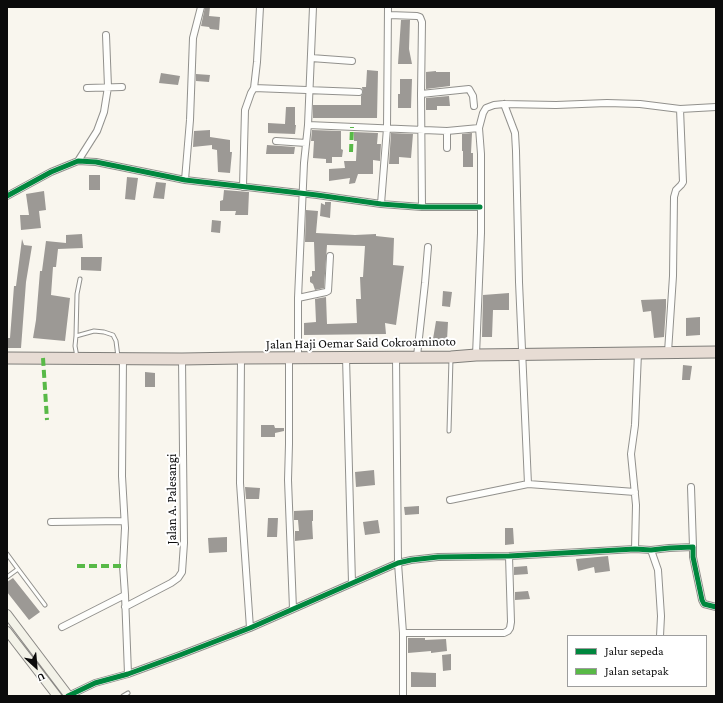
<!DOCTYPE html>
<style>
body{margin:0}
#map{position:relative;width:723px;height:703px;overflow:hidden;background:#f9f6ee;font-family:"Crimson Pro",serif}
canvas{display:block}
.frame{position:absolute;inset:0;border:8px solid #0b0b0b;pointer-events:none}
.legend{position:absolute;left:567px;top:635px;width:140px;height:52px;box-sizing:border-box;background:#fff;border:1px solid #9d9d9d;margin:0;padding:5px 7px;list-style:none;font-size:12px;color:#0b0b0b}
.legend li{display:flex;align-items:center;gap:8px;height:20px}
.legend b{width:20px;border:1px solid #9d9d9d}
.north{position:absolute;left:16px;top:647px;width:40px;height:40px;-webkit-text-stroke:3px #fff;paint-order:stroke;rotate:154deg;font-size:11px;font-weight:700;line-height:16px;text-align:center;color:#0b0b0b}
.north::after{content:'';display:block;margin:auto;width:14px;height:18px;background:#0b0b0b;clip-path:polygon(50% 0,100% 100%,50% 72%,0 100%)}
</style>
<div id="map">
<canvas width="723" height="703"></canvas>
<div class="frame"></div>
<ul class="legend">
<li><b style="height:5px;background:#00873e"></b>Jalur sepeda</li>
<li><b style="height:5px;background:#58b947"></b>Jalan setapak</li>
</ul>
<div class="north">U</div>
</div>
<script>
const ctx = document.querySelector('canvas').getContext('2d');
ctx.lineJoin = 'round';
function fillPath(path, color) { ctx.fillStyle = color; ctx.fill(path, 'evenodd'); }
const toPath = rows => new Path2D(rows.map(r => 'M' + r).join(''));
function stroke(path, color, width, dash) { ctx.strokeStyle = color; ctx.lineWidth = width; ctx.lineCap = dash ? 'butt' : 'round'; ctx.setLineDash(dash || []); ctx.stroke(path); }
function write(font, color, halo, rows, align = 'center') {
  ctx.font = font + ' "Crimson Pro",serif'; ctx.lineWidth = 4; ctx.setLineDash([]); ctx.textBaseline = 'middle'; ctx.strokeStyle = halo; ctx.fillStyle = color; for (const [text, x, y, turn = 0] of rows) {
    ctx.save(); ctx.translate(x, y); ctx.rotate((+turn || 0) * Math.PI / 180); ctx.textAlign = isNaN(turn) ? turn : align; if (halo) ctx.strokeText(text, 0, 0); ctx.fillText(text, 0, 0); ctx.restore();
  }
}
fillPath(toPath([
 [205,7,210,7,209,16,220,17,219,30,210,29,209,27,201,26],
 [401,20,410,20,409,49,412,64,398,64],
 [367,70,378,71,377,118,313,118,313,105,361,105,361,96,363,93,362,87,366,87],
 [436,71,436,72,450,72,450,86,426,89,426,72],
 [161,73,180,76,178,85,159,83],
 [196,74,210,75,209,82,196,81],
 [400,79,412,79,411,108,398,108,398,94,400,94],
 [449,96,450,106,437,106,437,110,426,110,426,98],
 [286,107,295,107,295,125,296,125,295,134,268,133,268,123,285,124],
 [210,130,210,137,230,140,230,152,232,152,230,173,218,172,217,150,212,149,212,145,193,147,194,131],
 [312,130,341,131,341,149,343,150,342,157,332,157,332,163,326,163,326,159,313,158,314,141,311,141],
 [354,132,378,133,377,144,381,144,380,161,373,160,373,174,358,174,355,183,349,184,350,178,329,181,329,169,345,168,344,161,356,161,357,141,354,141],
 [391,133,413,134,411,158,399,157,399,164,389,164],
 [472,133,471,153,473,153,473,167,463,167,463,151,462,151,462,134],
 [267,145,295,147,294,154,266,154],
 [89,175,100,175,100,190,89,190],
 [127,177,138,178,135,200,125,199],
 [156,182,166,183,164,199,153,198],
 [224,190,249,192,248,215,235,215,236,211,220,211,220,201,223,200],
 [44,191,46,210,39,211,41,228,21,230,20,215,29,215,26,194],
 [325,202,331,202,330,218,320,216,321,203,325,205],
 [306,210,318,211,316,233,355,235,376,234,376,236,394,238,393,265,404,266,396,325,385,323,386,334,304,335,304,323,316,322,315,299,326,297,327,324,357,323,356,299,361,299,360,277,363,277,365,246,327,245,324,288,315,290,313,284,310,282,310,277,312,276,312,271,315,271,314,242,305,242],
 [212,220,221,221,220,233,211,232],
 [82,234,83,248,58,249,56,267,53,267,51,295,70,298,65,341,33,338,36,320,40,271,42,271,46,241,66,243,66,235],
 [22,239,24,245,32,246,26,282,21,348,7,348,7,338,10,338,14,286,16,286],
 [81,257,102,257,101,271,81,270],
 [443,291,452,292,450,307,442,306],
 [509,293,509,310,493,310,492,337,482,337,483,295],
 [666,299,666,307,664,337,654,338,651,311,643,312,641,300],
 [700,317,700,335,686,336,686,318],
 [436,321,448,322,447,340,433,339],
 [683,365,692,366,690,380,682,380],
 [145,372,155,373,155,387,145,387],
 [261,425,274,425,275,428,284,428,284,431,275,433,275,437,261,437],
 [374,470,375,485,356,487,355,472],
 [245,487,260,488,259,499,246,499],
 [419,506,419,514,405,515,404,507],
 [313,510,313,521,312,521,313,539,295,541,295,531,299,531,298,520,294,520,294,511],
 [268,518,278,518,277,537,267,537],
 [378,520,380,533,365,535,363,522],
 [505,528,513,528,514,544,505,545],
 [227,537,227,552,209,553,208,538],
 [608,556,610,571,595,573,594,567,578,571,576,559],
 [527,566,528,574,514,575,514,567],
 [13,578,40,612,29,620,7,592,7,582],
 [528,591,530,599,515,600,515,592],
 [408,638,425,638,425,640,446,639,447,651,431,653,431,651,408,653],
 [451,654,451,670,443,671,442,655],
 [411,672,436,673,436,687,411,687]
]), '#9c9995');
const lane = toPath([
 [76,336,77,294,80,279],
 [77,357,75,346,76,336,94,331,104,332,113,335,116,341,118,357],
 [449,431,451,358],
 [7,554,18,569],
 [7,577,18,569,45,605],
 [123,696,128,693]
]);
const street = toPath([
 [389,15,417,16,420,17,422,22,421,94,422,207],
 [311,58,352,61],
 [87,88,122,87],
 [254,88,359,92],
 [421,94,469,89,473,96,474,106],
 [504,104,515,133,516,151,519,282,528,484],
 [308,125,447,131,479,128],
 [276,141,306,143],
 [447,148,447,131],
 [78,161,97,131,104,112,108,87,106,35],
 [185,180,190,120,193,38,201,7],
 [243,187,245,110,251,93,254,88,257,62,260,7],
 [7,196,51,172,78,161,96,162,185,180,317,195,381,204,422,207,480,207],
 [381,204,387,128,388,7],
 [298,298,326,292,328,291,330,256],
 [668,352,673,276,674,197,676,190,681,185,683,182,680,109],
 [476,355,481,233,481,154,479,128,483,113,486,108,494,105,504,104,556,105,607,103,640,104,680,109,716,107],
 [417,356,425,283,428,247],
 [346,357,352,583],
 [396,357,398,563,403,633,403,696],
 [241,358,240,483,250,628],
 [289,358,289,444,288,480,293,609],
 [298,358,298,298,304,163,308,125,313,7],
 [123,359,122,476,125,528,123,566,125,595,128,674],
 [691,487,693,547],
 [450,500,528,484,635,492],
 [51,522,124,521],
 [635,549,636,505,631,454,635,425,638,353],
 [651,550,658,570,661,616,660,636],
 [125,607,171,583,178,578,182,572,184,543,182,359],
 [62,627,125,595],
 [403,633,504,633,508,631,510,628,511,622,509,556],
 [68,696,95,683,128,674,180,655,250,628,398,563,411,560,438,557,509,556,635,549,651,550,669,548,693,547,693,557,702,600,704,604,716,607]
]);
const secondary = toPath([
 [7,614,69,696],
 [7,631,57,696]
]);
const highway = toPath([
 [7,358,182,359,241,358,451,357,476,355,716,352]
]);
stroke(lane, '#92918d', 5);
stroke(street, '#92918d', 8);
stroke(secondary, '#898784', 10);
stroke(highway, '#7f7e7a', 13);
stroke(lane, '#fefefc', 3);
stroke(street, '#fefefc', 6);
stroke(secondary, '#f3f2e8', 8);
stroke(highway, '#e7dcd4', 11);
stroke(toPath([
 [351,152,352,127],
 [43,358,47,420],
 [77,566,123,566]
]), '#58b947', 4, [8, 4]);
stroke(toPath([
 [7,196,51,172,78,161,96,162,185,180,317,195,381,204,422,207,480,207],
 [68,696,95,683,128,674,180,655,250,628,398,563,411,560,438,557,509,556,635,549,651,550,669,548,693,547,693,557,702,600,704,604,716,607]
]), '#00873e', 5);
write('13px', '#0b0b0b', '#fff', [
 ["Jalan Haji Oemar Said Cokroaminoto",361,343,-1],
 ["Jalan A. Palesangi",172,499,-90]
]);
</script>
